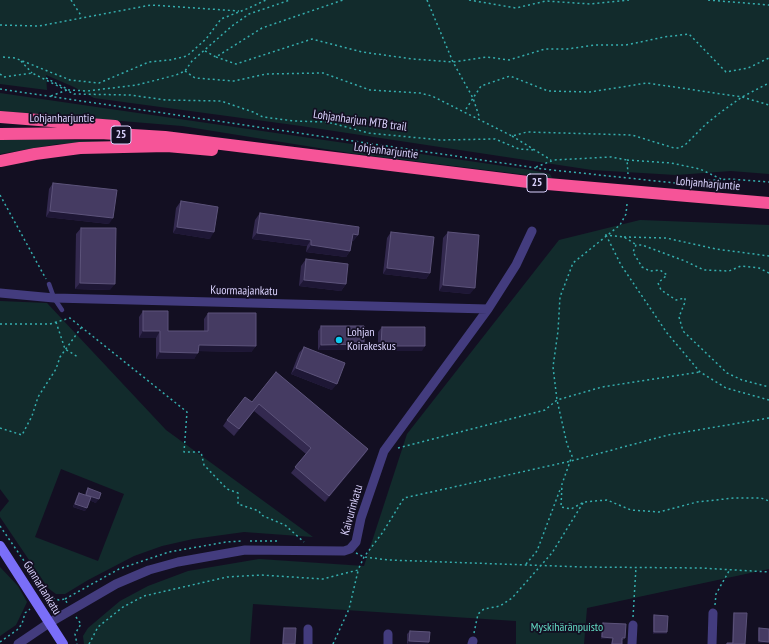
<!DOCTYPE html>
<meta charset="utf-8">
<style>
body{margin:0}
canvas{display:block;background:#130f22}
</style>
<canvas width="769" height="644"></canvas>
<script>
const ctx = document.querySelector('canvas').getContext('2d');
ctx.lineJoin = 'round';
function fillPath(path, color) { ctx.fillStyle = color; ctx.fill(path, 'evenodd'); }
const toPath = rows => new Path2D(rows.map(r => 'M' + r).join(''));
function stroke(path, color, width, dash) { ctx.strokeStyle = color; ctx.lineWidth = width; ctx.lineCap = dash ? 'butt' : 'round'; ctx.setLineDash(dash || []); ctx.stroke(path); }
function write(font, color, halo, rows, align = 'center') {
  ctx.font = font + ' "PT Sans Narrow",sans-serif'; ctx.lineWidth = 3.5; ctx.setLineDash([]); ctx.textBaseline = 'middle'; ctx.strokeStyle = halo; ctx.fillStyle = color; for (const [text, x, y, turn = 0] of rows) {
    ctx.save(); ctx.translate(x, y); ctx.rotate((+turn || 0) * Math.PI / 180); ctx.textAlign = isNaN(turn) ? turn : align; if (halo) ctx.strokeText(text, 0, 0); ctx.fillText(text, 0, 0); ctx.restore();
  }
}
fillPath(toPath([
 [0,0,769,0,769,174,731,171,676,175,592,170,301,126,94,98,74,87,46,75,47,90,0,84],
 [0,93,531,170,550,174,552,178,356,154,182,126,0,111],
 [38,139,121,142,58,144,0,154,0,140],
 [640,220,769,225,769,569,587,608,584,644,516,644,516,621,253,604,250,644,84,644,83,636,88,628,120,601,148,586,188,571,259,559,364,566,407,434,559,240],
 [0,301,47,303,166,430,313,537,244,532,193,539,162,546,134,556,88,580,65,594,56,594,48,588,0,517,0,512,9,501,0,489],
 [61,469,124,494,98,561,35,537],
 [0,567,18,586,27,602,16,625,0,636]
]), '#122b2c');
stroke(toPath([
 [71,0,82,17],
 [427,0,453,62,473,98,479,116],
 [469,0,516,8,546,1,590,4,629,0],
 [708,0,769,5],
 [0,25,39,26,151,5,239,11],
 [205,51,216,57,262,28,343,0],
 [3,57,15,58,70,80,99,83,149,62,170,60,187,56,206,39,221,19,249,8,266,0],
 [216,57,236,64,312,39,362,52,413,59,453,62,487,57,509,60,545,49,567,49,595,45,626,45,664,37,689,34,726,72,748,68,769,58],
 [21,61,32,73],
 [185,71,195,78,234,81,266,74,323,73,370,90,420,93,432,96,512,136,527,132,632,135,674,148,680,148,686,144,706,124,721,112,742,97,769,83],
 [0,74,4,77,32,73,74,94,130,95,166,100,221,101,253,112,263,117,294,121,327,122,369,133,440,140,495,139,519,149,534,150],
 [46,78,69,90,87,91,137,85,176,75,185,71,192,61,232,26,249,14,290,0],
 [0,89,543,169,675,183,730,179,769,182],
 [51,96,67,90],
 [466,109,481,86,510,76,548,91,590,92,647,83,742,97,769,105],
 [512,136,551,160],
 [627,160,671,163,700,169,723,180],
 [536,167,554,160,611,157,627,160,628,174],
 [0,195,46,279],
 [627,204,626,214,620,225,573,263,560,297,558,331,553,367,557,400,567,444,572,456,562,484,561,507,571,509,584,502,607,500,631,510,659,512,697,502,734,498,761,498,769,501],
 [605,235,624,237,635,244],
 [606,235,621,265,667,333,700,372,726,388,769,400],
 [624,237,666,238,716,249,769,256],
 [769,273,759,268,741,266,729,271,704,270,685,261,642,245,636,245,633,252,642,267,650,271,660,270,667,275,658,283,661,290,676,300,685,298,685,302,679,317,683,331,727,373,742,380,769,387],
 [56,322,65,349,78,357],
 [0,324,50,324,70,318,187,412,184,452,201,452,204,465,227,489,238,493,238,504,259,511,261,515,285,525,304,542],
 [0,428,22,435,32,416,38,397,56,369,60,357,81,328],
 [398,448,545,410,557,400,602,387,700,372],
 [0,526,49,597,59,600,65,599,67,603],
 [250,541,280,541],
 [356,553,364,557,389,560,583,567,701,568,769,572],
 [526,564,537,551,561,487],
 [65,599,119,569,169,552,226,542,242,541],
 [715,605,716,594,729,571],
 [76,617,81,624,75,634,77,644],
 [633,617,636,567],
 [474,633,478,614,484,609,500,606,512,598,552,553,583,503],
 [0,642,17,630,22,624,25,613,30,609],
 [89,644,98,627,123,607,144,596,227,577,261,575,323,579,358,570,364,557,383,532,404,498,571,461,668,435,769,418],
 [333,644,349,609,358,571]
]), '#35aeae', 1.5, [2, 3]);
stroke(toPath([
 [49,284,54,298,62,310]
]), '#433c7e', 4.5);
stroke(toPath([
 [0,293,54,298,488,309],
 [18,644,49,623,116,584,149,570,178,562,245,550,344,551,350,549,356,542,361,518,384,451,488,309,516,265,532,231],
 [308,644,308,629],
 [388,644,388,634],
 [472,644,473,641],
 [632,644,633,625],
 [712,644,713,613]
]), '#433c7e', 9);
stroke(toPath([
 [0,546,63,644]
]), '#7a6ef8', 10);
stroke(toPath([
 [0,117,115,126],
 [0,134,100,133,165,137,536,183,769,203],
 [0,161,35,154,80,148,167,146,212,150]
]), '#f65498', 12);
fillPath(toPath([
 [53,183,109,224,46,217,49,189],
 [181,201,210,239,173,233,176,208],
 [260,213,358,235,353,241,352,241,350,251,346,257,306,252,307,246,252,239,255,220],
 [81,228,110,290,75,289,76,234],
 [391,232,430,273,426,279,383,274,387,238],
 [448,232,470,294,439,291,443,238],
 [306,259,346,284,341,291,299,286,301,266],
 [143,311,168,331,204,331,204,319,208,313,256,346,251,352,198,351,194,359,156,359,156,338,139,338,139,317],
 [321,326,361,349,318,350,318,331],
 [382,327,422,351,378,351,378,332],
 [304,347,332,390,291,374,299,353],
 [276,372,368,449,364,455,325,502,291,473,306,454,254,411,234,436,223,426,227,420,252,402],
 [88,488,96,503,89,500,85,511,73,507,77,496,79,493,85,495,86,491],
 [734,613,745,644,726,644,727,643,732,643,733,614],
 [654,615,667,632,666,634,653,634,653,617],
 [603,623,624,640,622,640,622,644,611,644,612,639,601,639,601,625],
 [284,628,295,644,282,644,283,630],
 [759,628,769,629,758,643,758,630],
 [410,631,428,644,407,644,407,634]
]), '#33294f');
fillPath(toPath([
 [50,211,113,218,109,224,46,217],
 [177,227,214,232,210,239,173,233],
 [257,233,311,240,307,246,252,239],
 [353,234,358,235,353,241,348,240],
 [311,245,350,251,346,257,306,252],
 [387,268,430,273,426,279,383,274],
 [304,280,346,284,341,291,299,286],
 [80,283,115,284,110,290,75,289],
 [443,285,475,288,470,294,439,291],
 [143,331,160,331,156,338,139,338],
 [364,344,361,349,318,350,321,345],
 [199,345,256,346,251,352,194,351],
 [381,346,425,346,422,351,378,351],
 [160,352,198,353,194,359,156,359],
 [296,368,337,384,332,390,291,374],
 [259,404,254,411,234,436,239,429],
 [368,449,364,455,325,502,329,496],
 [86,495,99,499,96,503,84,498],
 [75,504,87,508,85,511,73,507],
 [654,632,667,632,666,634,653,634],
 [602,637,613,638,612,639,601,639],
 [409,641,429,642,428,644,407,644],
 [759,641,769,642,769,643,758,643]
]), '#1e1735');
const building = toPath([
 [53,183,117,190,113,218,50,211,53,183],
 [181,201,218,207,214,232,177,227,181,201],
 [260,213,359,227,358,235,353,234,350,251,311,245,311,240,257,233,260,213],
 [81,228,116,228,115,284,80,283,81,228],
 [391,232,434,237,430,273,387,268,391,232],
 [448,232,479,235,475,288,443,285,448,232],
 [306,259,348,264,346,284,304,280,306,259],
 [143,311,168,311,168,331,208,331,208,313,256,313,256,346,199,345,198,353,160,352,160,331,143,331,143,311],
 [321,326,364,326,364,344,321,345,321,326],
 [382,327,425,327,425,346,381,346,382,327],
 [304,347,345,363,337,384,296,368,304,347],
 [276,372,368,449,329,496,295,467,311,448,259,404,239,429,227,420,245,397,252,402,276,372],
 [88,488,101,493,99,499,86,495,88,488],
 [79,493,91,497,87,508,75,504,79,493],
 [734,613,747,613,745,644,727,644,727,643,733,643,734,613],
 [654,615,668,616,667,632,654,632,654,615],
 [603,623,626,624,625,638,622,638,622,644,612,644,613,638,602,637,603,623],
 [284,628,296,628,295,644,283,644,284,628],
 [759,628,769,629,769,642,759,641,759,628],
 [410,631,430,632,429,642,409,641,410,631]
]);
fillPath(building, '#453b62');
stroke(building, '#5c537a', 1);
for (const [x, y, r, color] of [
 [339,340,4,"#0ccaef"]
]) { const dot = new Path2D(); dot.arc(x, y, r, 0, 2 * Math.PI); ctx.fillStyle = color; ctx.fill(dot); stroke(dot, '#130f22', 1.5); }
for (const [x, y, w] of [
 [121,135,20],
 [537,183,20]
]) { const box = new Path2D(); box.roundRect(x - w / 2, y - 9, w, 18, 3); ctx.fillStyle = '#130f22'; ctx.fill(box); stroke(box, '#dad2fd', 1); }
write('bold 11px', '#dad2fd', null, [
 ["25",121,135],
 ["25",537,183]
]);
write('12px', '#dad2fd', '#130f22', [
 ["Lohjanharjuntie",62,119],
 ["Lohjanharjun MTB trail",360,121,8],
 ["Lohjanharjuntie",386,151,7],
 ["Lohjanharjuntie",708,184,5],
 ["Kuormaajankatu",244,291,1],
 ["Kaivurinkatu",352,510,-74],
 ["Gunnarlankatu",42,588,58]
]);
write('12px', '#dad2fd', '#130f22', [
 ["Lohjan",347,333],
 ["Koirakeskus",347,347]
], 'left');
write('12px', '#62d9c2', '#130f22', [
 ["Myskihäränpuisto",567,628]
]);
</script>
